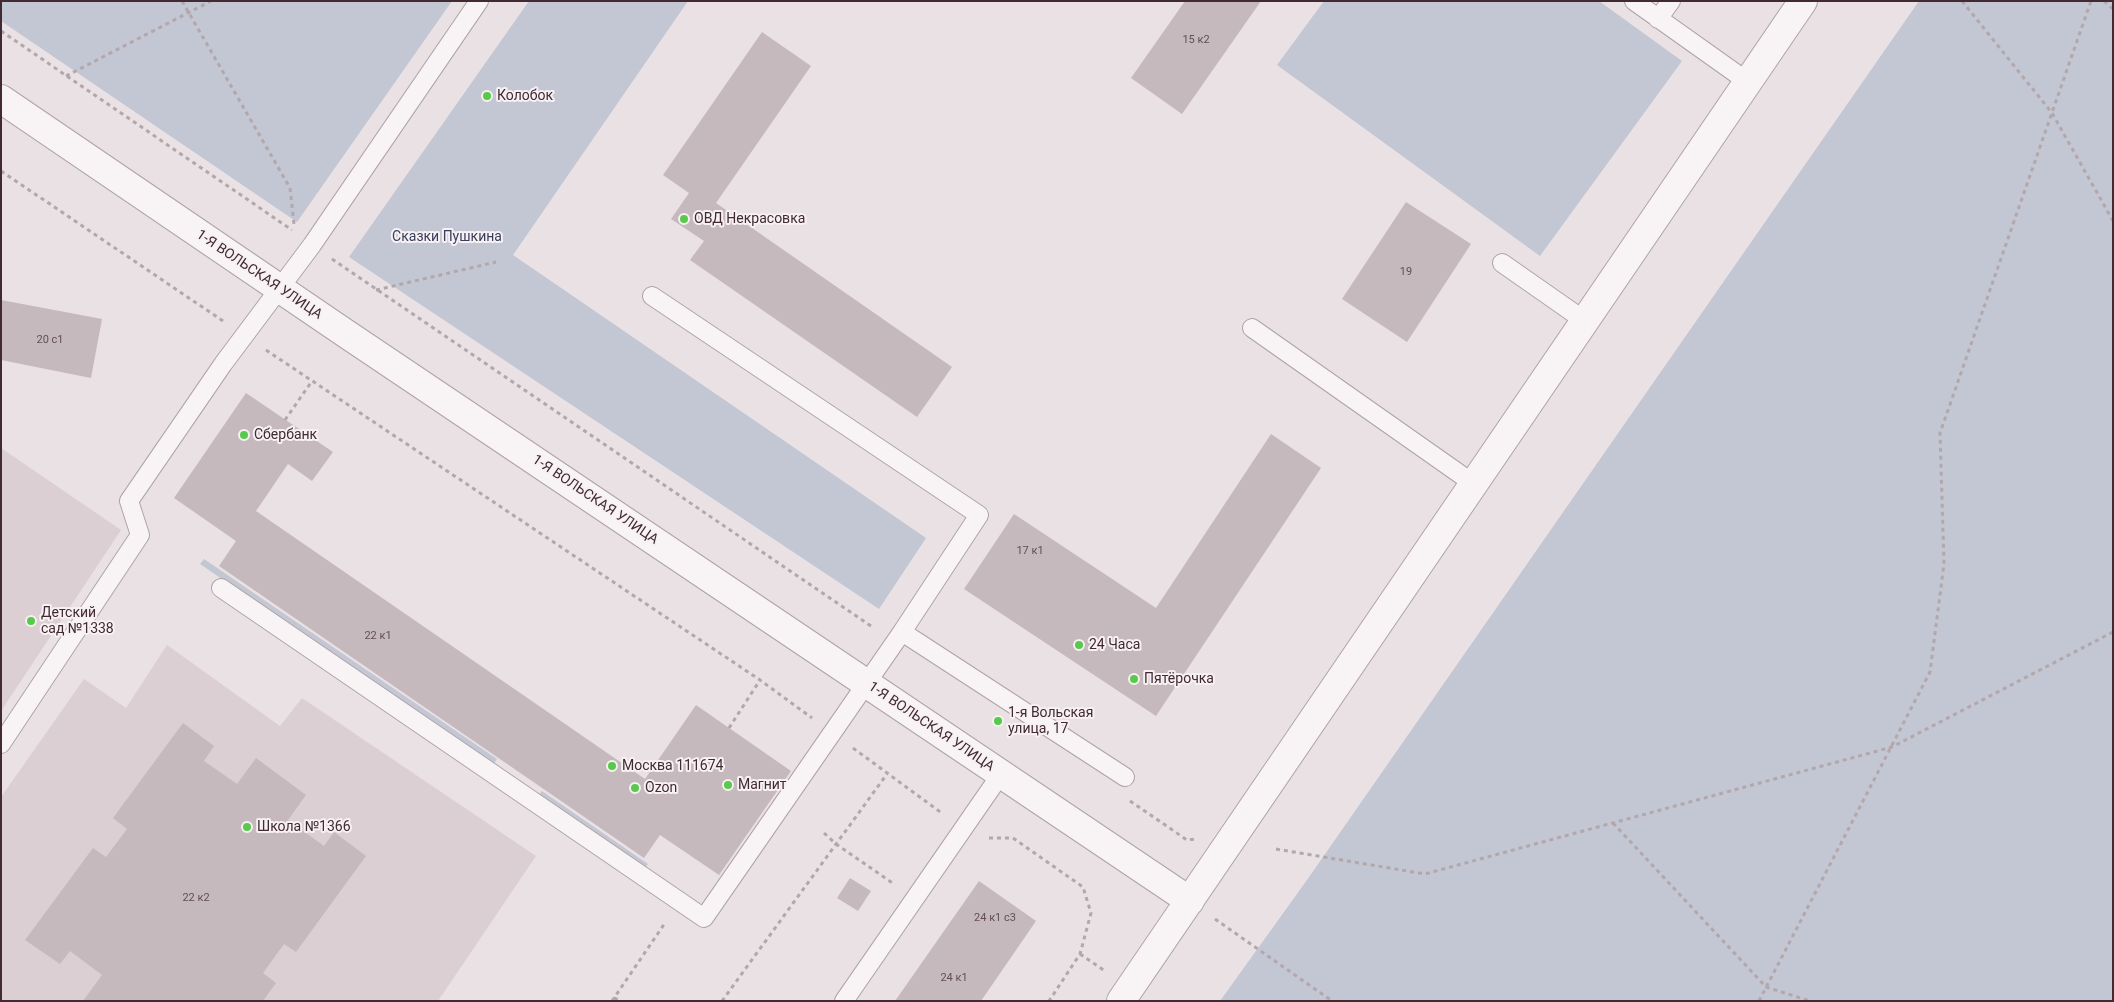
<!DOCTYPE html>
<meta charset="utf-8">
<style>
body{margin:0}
#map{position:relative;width:2114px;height:1002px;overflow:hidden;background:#e9e1e4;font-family:Roboto,sans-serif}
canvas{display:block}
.frame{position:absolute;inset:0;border:2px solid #412a31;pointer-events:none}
</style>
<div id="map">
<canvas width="2114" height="1002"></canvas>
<div class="frame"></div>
</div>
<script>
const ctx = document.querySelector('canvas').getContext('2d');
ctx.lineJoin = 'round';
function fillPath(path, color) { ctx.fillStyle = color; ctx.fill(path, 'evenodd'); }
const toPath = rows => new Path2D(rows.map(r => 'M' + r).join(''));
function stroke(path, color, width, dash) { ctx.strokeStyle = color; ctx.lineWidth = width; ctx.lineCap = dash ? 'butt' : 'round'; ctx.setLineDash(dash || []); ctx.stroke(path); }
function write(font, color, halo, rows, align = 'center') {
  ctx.font = font + ' Roboto,sans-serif'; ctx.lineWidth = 4; ctx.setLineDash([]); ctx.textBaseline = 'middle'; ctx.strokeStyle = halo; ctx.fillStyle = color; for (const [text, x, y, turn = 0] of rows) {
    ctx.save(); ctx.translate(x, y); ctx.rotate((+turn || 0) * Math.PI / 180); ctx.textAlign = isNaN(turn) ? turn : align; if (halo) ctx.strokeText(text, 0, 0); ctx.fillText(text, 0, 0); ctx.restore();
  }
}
fillPath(toPath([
 [1,448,121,530,1,711],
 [167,645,280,726,302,698,536,856,438,1001,1,1001,1,797,84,679,126,708]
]), '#dbcfd3');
fillPath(toPath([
 [1,1,452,1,297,222,1,21],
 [529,1,688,1,513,255,926,538,879,609,349,257],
 [1324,1,1599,1,1682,61,1540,256,1277,65],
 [1919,1,2113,1,2113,1001,1220,1001,1307,880],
 [204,559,497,759,493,765,200,564],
 [542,791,648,864,645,868,538,796]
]), '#c3c6d3');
fillPath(toPath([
 [1185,1,1261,1,1182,114,1131,78],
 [762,32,811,66,716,203,952,367,917,417,690,260,704,241,671,219,689,193,663,175],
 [1406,202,1471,244,1407,342,1342,299],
 [1,300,102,319,91,378,1,360],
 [246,393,333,452,312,481,288,464,256,511,645,779,696,705,791,771,719,875,660,835,644,858,219,566,236,541,174,498],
 [1271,434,1321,468,1156,716,964,589,1014,514,1156,608],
 [183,723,214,746,204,761,237,784,256,758,306,795,288,820,324,846,334,832,366,856,296,952,284,944,263,973,276,983,263,1001,83,1001,102,975,70,951,60,964,25,940,93,848,106,857,127,829,113,818],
 [850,878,871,891,858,911,837,898],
 [979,881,1036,921,981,1001,895,1001]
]), '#c6b9bd');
const service = toPath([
 [1634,1,1748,82],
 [1658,19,1671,1],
 [1502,263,1585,321],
 [652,296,979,515,902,632],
 [1252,328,1474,484],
 [221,588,704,918,902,632,1125,777],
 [1,744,140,535,129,501,223,364,312,245,479,1],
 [844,1001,1001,774]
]);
const tertiary = toPath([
 [1,99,345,333,1190,901],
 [1121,1001,1803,1]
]);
stroke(service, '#b0a3a7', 20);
stroke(tertiary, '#b0a3a7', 30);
stroke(toPath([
 [182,1,290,188,294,224],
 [1962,1,2052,113,2113,221],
 [2104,1,2113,9],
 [1,31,292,230],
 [66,76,211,1],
 [1,171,223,321],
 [332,259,874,628],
 [376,290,496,262],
 [266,350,760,680,812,718],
 [285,420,312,381],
 [729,728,760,680],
 [853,748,943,814],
 [1130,801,1187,840,1195,839],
 [1613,823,1766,987,1810,1001],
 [824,833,836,844,894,884],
 [989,838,1013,838,1083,887,1091,913,1080,954,1049,1001],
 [1276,849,1425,874,1892,747,2113,632],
 [1215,919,1332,1001],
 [1080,954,1105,971],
 [614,998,621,1001],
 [612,1001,665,923],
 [722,1001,887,774],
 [1759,1001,1930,672,1944,564,1940,433,2091,1]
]), '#b2a7ab', 3, [4, 4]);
stroke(service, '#f8f4f5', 18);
stroke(tertiary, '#f8f4f5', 28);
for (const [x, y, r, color] of [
 [487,96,5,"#57ca4b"],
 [684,219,5,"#57ca4b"],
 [244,435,5,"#57ca4b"],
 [31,621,5,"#57ca4b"],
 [1079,645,5,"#57ca4b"],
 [1134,679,5,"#57ca4b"],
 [998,721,5,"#57ca4b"],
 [612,766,5,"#57ca4b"],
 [728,785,5,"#57ca4b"],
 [635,788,5,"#57ca4b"],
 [247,827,5,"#57ca4b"]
]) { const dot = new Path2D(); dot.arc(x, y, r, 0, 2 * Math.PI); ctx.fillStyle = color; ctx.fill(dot); stroke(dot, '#f7f1f3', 2); }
write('11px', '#624e54', null, [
 ["15 к2",1196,40],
 ["19",1406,272],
 ["20 с1",50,340],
 ["17 к1",1030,551],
 ["22 к1",378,636],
 ["22 к2",196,898],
 ["24 к1 с3",995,918],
 ["24 к1",954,978]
]);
write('14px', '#412a31', '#f7f1f3', [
 ["Колобок",497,96],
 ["ОВД Некрасовка",694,219],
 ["Сбербанк",254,435],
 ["Детский",41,613],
 ["сад №1338",41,629],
 ["24 Часа",1089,645],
 ["Пятёрочка",1144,679],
 ["1-я Вольская",1008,713],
 ["улица, 17",1008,729],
 ["Москва 111674",622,766],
 ["Магнит",738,785],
 ["Ozon",645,788],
 ["Школа №1366",257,827]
], 'left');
write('14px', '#383d5c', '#f7f1f3', [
 ["Сказки Пушкина",447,237]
]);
write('14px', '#412a31', '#f7f1f3', [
 ["1-Я ВОЛЬСКАЯ УЛИЦА",259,275,34],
 ["1-Я ВОЛЬСКАЯ УЛИЦА",595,500,34],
 ["1-Я ВОЛЬСКАЯ УЛИЦА",931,727,34]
]);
</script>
